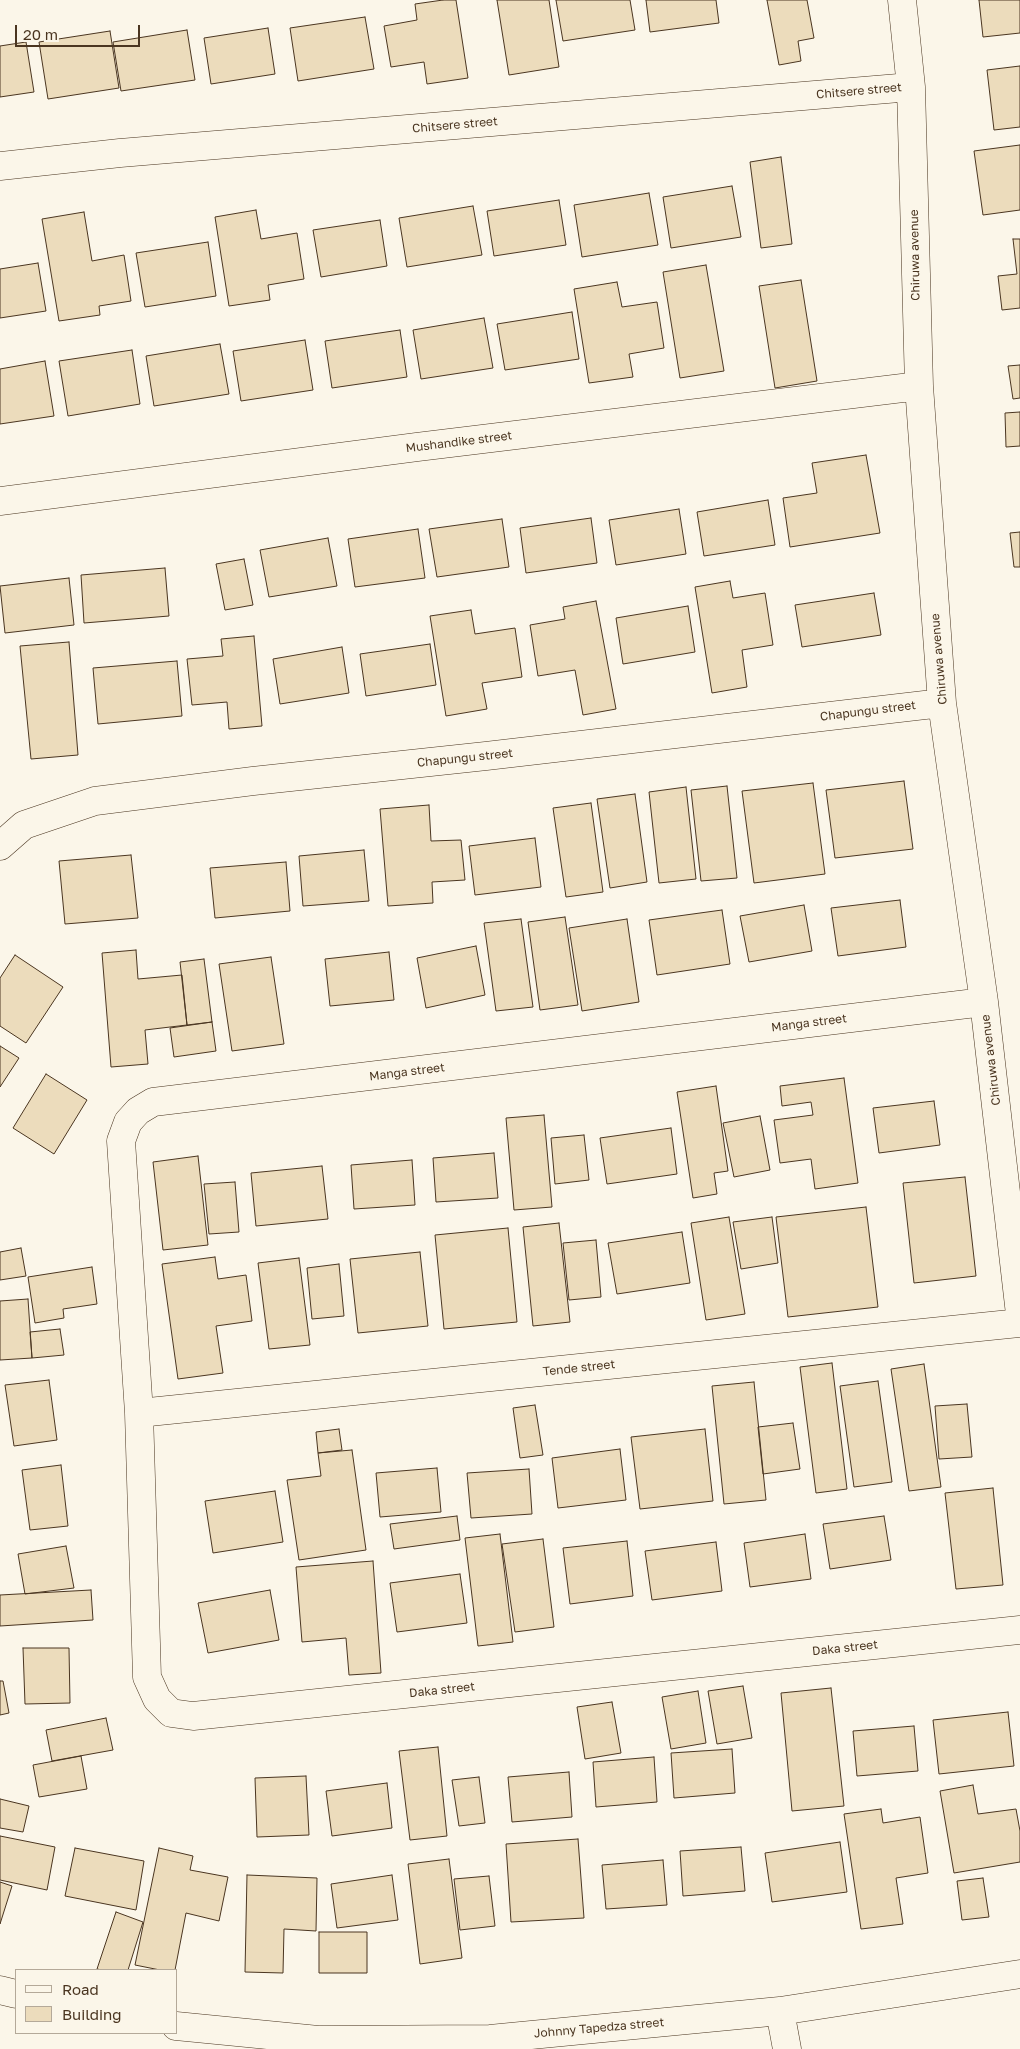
<!DOCTYPE html>
<style>
body{margin:0}
#map{position:relative;width:1020px;height:2049px;overflow:hidden;background:#fbf6e9;font-family:"Golos Text",sans-serif}
canvas{display:block}
.legend{position:absolute;left:15px;top:1969px;width:162px;height:65px;box-sizing:border-box;background:#fbf6e9;border:1px solid #b4a999;margin:0;padding:6px 9px;list-style:none;font-size:15px;color:#4a3520}
.legend li{display:flex;align-items:center;gap:10px;height:25px}
.legend b{width:25px;border:1px solid #b4a999}
.scale{position:absolute;left:15px;top:25px;width:125px;height:22px;box-sizing:border-box;border:2px solid #4a3520;border-top:0;padding-left:6px;font-size:15px;line-height:18px;white-space:nowrap;color:#4a3520;-webkit-text-stroke:4px #fbf6e9;paint-order:stroke}
</style>
<div id="map">
<canvas width="1020" height="2049"></canvas>
<ul class="legend">
<li><b style="height:6px;background:#fbf6e9"></b>Road</li>
<li><b style="height:14px;background:#ecdcbc"></b>Building</li>
</ul>
<div class="scale">20 m</div>
</div>
<script>
const ctx = document.querySelector('canvas').getContext('2d');
ctx.lineJoin = 'round';
function fillPath(path, color) { ctx.fillStyle = color; ctx.fill(path, 'evenodd'); }
const toPath = rows => new Path2D(rows.map(r => 'M' + r).join(''));
function stroke(path, color, width, dash) { ctx.strokeStyle = color; ctx.lineWidth = width; ctx.lineCap = dash ? 'butt' : 'round'; ctx.setLineDash(dash || []); ctx.stroke(path); }
function write(font, color, halo, rows, align = 'center') {
  ctx.font = font + ' "Golos Text",sans-serif'; ctx.lineWidth = 4; ctx.setLineDash([]); ctx.textBaseline = 'middle'; ctx.strokeStyle = halo; ctx.fillStyle = color; for (const [text, x, y, turn = 0] of rows) {
    ctx.save(); ctx.translate(x, y); ctx.rotate((+turn || 0) * Math.PI / 180); ctx.textAlign = isNaN(turn) ? turn : align; if (halo) ctx.strokeText(text, 0, 0); ctx.fillText(text, 0, 0); ctx.restore();
  }
}
const building = toPath([
 [443,0,456,0,468,78,427,84,424,62,391,67,384,26,417,20,415,4,443,0],
 [497,0,549,0,559,67,509,75,497,0],
 [556,0,630,0,635,30,563,41,556,0],
 [646,0,716,0,719,23,650,32,646,0],
 [767,0,807,0,814,38,798,41,801,61,779,65,767,0],
 [979,0,1020,0,1020,33,983,37,979,0],
 [365,17,374,69,298,81,290,28,365,17],
 [268,28,275,74,211,84,204,38,268,28],
 [187,30,195,80,121,91,113,42,187,30],
 [110,31,119,88,48,99,39,42,110,31],
 [26,42,34,92,0,97,0,46,26,42],
 [1020,66,1020,127,994,130,987,70,1020,66],
 [1020,145,1020,210,983,215,974,151,1020,145],
 [781,157,792,244,761,248,750,162,781,157],
 [732,186,741,237,671,248,663,197,732,186],
 [649,193,658,245,582,257,574,205,649,193],
 [559,200,566,245,494,256,487,211,559,200],
 [473,206,482,255,407,267,399,218,473,206],
 [256,210,261,239,297,233,304,279,268,285,270,300,229,306,215,217,256,210],
 [84,212,92,261,124,255,131,301,99,306,100,315,59,321,42,219,84,212],
 [380,220,387,266,321,277,313,230,380,220],
 [1013,239,1020,239,1020,308,1002,310,998,276,1017,274,1013,239],
 [208,242,216,296,145,307,136,253,208,242],
 [38,263,46,311,0,318,0,269,38,263],
 [706,265,724,371,680,378,663,272,706,265],
 [801,280,817,381,775,388,759,286,801,280],
 [617,282,622,307,657,302,664,348,629,354,633,377,589,383,574,289,617,282],
 [572,312,579,359,505,370,497,324,572,312],
 [484,318,493,368,421,379,413,330,484,318],
 [400,330,407,377,332,388,325,341,400,330],
 [305,340,313,390,241,401,233,351,305,340],
 [220,344,229,394,154,406,146,356,220,344],
 [132,350,140,404,68,416,59,361,132,350],
 [45,361,54,416,0,424,0,369,45,361],
 [1020,365,1020,398,1013,399,1008,366,1020,365],
 [1020,412,1020,446,1006,447,1005,413,1020,412],
 [866,455,880,533,790,547,783,498,817,493,812,463,866,455],
 [768,500,775,545,704,556,697,512,768,500],
 [679,509,686,554,616,565,609,520,679,509],
 [591,518,597,563,526,573,520,528,591,518],
 [502,519,509,567,437,577,429,529,502,519],
 [418,529,425,578,355,587,348,539,418,529],
 [1020,532,1020,567,1014,567,1010,533,1020,532],
 [328,538,337,586,269,597,260,550,328,538],
 [244,559,253,605,225,610,216,564,244,559],
 [165,568,169,616,84,623,81,575,165,568],
 [69,578,74,625,5,633,0,586,69,578],
 [730,581,733,598,765,593,773,645,742,650,747,687,712,693,695,587,730,581],
 [874,593,881,635,802,647,795,605,874,593],
 [596,601,616,709,583,715,575,670,538,676,530,625,565,619,563,607,596,601],
 [688,606,695,652,623,664,616,618,688,606],
 [471,610,475,634,515,628,522,677,482,683,487,709,446,716,430,616,471,610],
 [254,636,262,726,229,729,227,702,192,705,187,659,223,656,221,639,254,636],
 [69,642,78,755,31,759,20,646,69,642],
 [430,644,436,685,366,696,360,654,430,644],
 [342,647,349,693,280,704,273,659,342,647],
 [177,661,182,716,98,724,93,668,177,661],
 [904,781,913,849,835,858,826,790,904,781],
 [813,783,825,874,754,883,742,791,813,783],
 [727,786,737,878,701,881,691,790,727,786],
 [686,787,696,879,659,883,649,792,686,787],
 [635,794,647,882,610,888,597,799,635,794],
 [591,803,603,892,566,897,553,808,591,803],
 [429,805,431,841,461,840,465,880,432,882,433,903,388,906,380,809,429,805],
 [535,838,541,887,475,895,469,846,535,838],
 [364,850,369,901,303,906,299,856,364,850],
 [131,855,138,918,65,924,59,861,131,855],
 [286,862,290,911,215,918,210,868,286,862],
 [900,900,906,947,838,956,831,908,900,900],
 [804,905,812,951,749,962,740,916,804,905],
 [722,910,730,964,657,975,649,920,722,910],
 [565,917,578,1005,540,1010,528,922,565,917],
 [521,919,533,1007,496,1011,484,923,521,919],
 [627,919,639,1002,582,1011,569,928,627,919],
 [476,946,485,995,426,1008,417,958,476,946],
 [136,950,138,979,182,975,187,1025,145,1030,148,1064,111,1067,102,953,136,950],
 [389,952,394,1000,330,1006,325,959,389,952],
 [15,955,63,987,26,1043,0,1026,0,978,15,955],
 [271,957,284,1044,232,1051,219,964,271,957],
 [204,959,212,1022,187,1025,180,962,204,959],
 [212,1022,216,1051,174,1057,170,1028,212,1022],
 [0,1046,19,1058,0,1087,0,1046],
 [46,1074,87,1100,54,1154,13,1128,46,1074],
 [844,1078,858,1183,815,1189,811,1159,780,1163,774,1120,813,1115,811,1102,782,1106,780,1086,844,1078],
 [716,1086,728,1171,714,1173,717,1194,693,1198,677,1092,716,1086],
 [934,1101,940,1145,879,1153,873,1108,934,1101],
 [544,1115,552,1207,514,1210,506,1118,544,1115],
 [760,1116,770,1170,734,1177,723,1123,760,1116],
 [671,1128,677,1174,607,1184,600,1138,671,1128],
 [584,1135,589,1180,555,1184,551,1138,584,1135],
 [494,1153,498,1198,436,1202,433,1158,494,1153],
 [198,1156,208,1245,163,1250,153,1162,198,1156],
 [412,1160,415,1205,354,1209,351,1165,412,1160],
 [322,1166,328,1219,256,1226,251,1173,322,1166],
 [965,1177,976,1276,914,1283,903,1183,965,1177],
 [235,1182,239,1232,209,1234,204,1184,235,1182],
 [866,1207,878,1307,788,1317,776,1217,866,1207],
 [729,1217,745,1314,706,1320,691,1223,729,1217],
 [772,1217,778,1263,741,1269,733,1222,772,1217],
 [559,1223,570,1322,533,1326,523,1227,559,1223],
 [508,1228,517,1322,444,1329,435,1235,508,1228],
 [682,1232,690,1283,617,1294,608,1243,682,1232],
 [596,1240,601,1297,569,1300,563,1243,596,1240],
 [21,1248,26,1276,0,1280,0,1252,21,1248],
 [420,1252,428,1326,358,1333,350,1259,420,1252],
 [215,1257,218,1279,246,1275,252,1321,216,1326,223,1373,178,1379,162,1264,215,1257],
 [299,1258,310,1345,269,1349,258,1263,299,1258],
 [339,1264,344,1316,312,1319,307,1268,339,1264],
 [92,1267,97,1304,63,1309,64,1318,35,1323,28,1277,92,1267],
 [28,1299,32,1358,0,1360,0,1301,28,1299],
 [60,1329,64,1355,32,1358,30,1332,60,1329],
 [832,1363,847,1489,816,1493,800,1367,832,1363],
 [924,1364,941,1487,909,1491,891,1369,924,1364],
 [49,1380,57,1440,14,1446,5,1385,49,1380],
 [878,1381,892,1482,854,1487,840,1386,878,1381],
 [754,1382,766,1500,724,1504,712,1386,754,1382],
 [967,1404,972,1457,939,1459,935,1406,967,1404],
 [535,1405,543,1455,520,1458,513,1408,535,1405],
 [793,1423,800,1469,763,1474,758,1427,793,1423],
 [339,1429,342,1450,318,1453,316,1432,339,1429],
 [705,1429,713,1501,640,1509,631,1437,705,1429],
 [620,1449,626,1500,558,1508,552,1458,620,1449],
 [352,1450,366,1550,299,1560,287,1480,321,1476,318,1453,352,1450],
 [61,1465,68,1526,30,1530,22,1470,61,1465],
 [437,1468,441,1512,380,1517,376,1473,437,1468],
 [529,1469,532,1514,471,1518,467,1473,529,1469],
 [993,1488,1003,1585,956,1589,945,1493,993,1488],
 [275,1491,283,1542,213,1553,205,1501,275,1491],
 [457,1516,460,1540,394,1549,390,1524,457,1516],
 [884,1516,891,1560,830,1569,823,1524,884,1516],
 [500,1534,513,1642,478,1646,465,1538,500,1534],
 [805,1534,811,1579,750,1587,744,1543,805,1534],
 [543,1539,554,1627,515,1632,502,1544,543,1539],
 [627,1541,633,1596,570,1604,563,1548,627,1541],
 [716,1542,722,1591,652,1600,645,1551,716,1542],
 [66,1546,74,1588,25,1594,18,1554,66,1546],
 [373,1561,381,1673,349,1675,346,1638,302,1642,296,1567,373,1561],
 [460,1574,467,1623,397,1632,390,1583,460,1574],
 [91,1590,93,1620,0,1626,0,1595,91,1590],
 [270,1590,279,1640,208,1653,198,1603,270,1590],
 [23,1648,69,1648,70,1703,25,1704,23,1648],
 [0,1681,3,1681,9,1713,0,1715,0,1681],
 [743,1686,752,1738,717,1744,708,1691,743,1686],
 [831,1688,844,1806,792,1811,781,1693,831,1688],
 [698,1691,706,1743,671,1749,662,1697,698,1691],
 [612,1702,621,1753,585,1759,577,1707,612,1702],
 [1008,1712,1014,1766,939,1774,933,1720,1008,1712],
 [106,1718,113,1750,52,1761,46,1730,106,1718],
 [914,1726,918,1771,857,1776,853,1731,914,1726],
 [438,1747,447,1836,410,1840,399,1751,438,1747],
 [732,1749,735,1793,674,1798,671,1753,732,1749],
 [81,1756,87,1789,39,1797,33,1765,81,1756],
 [654,1757,657,1802,596,1807,593,1762,654,1757],
 [569,1772,572,1817,512,1822,508,1777,569,1772],
 [306,1776,309,1835,257,1837,255,1778,306,1776],
 [479,1777,485,1823,459,1826,452,1780,479,1777],
 [387,1783,392,1828,332,1836,326,1791,387,1783],
 [973,1785,978,1814,1016,1809,1020,1831,1020,1862,954,1873,940,1791,973,1785],
 [0,1799,29,1806,23,1832,0,1828,0,1799],
 [881,1809,883,1823,920,1817,928,1873,896,1878,903,1924,861,1929,844,1814,881,1809],
 [0,1836,55,1847,47,1890,0,1880,0,1836],
 [578,1839,584,1918,511,1922,506,1844,578,1839],
 [840,1842,847,1892,772,1902,765,1853,840,1842],
 [741,1847,745,1891,683,1896,680,1851,741,1847],
 [75,1848,144,1861,136,1910,65,1896,75,1848],
 [159,1848,193,1856,190,1870,228,1877,219,1921,186,1913,175,1970,160,1970,135,1965,159,1848],
 [449,1859,462,1958,420,1964,408,1864,449,1859],
 [663,1860,667,1905,606,1909,602,1865,663,1860],
 [247,1875,317,1878,316,1931,284,1929,283,1973,245,1972,247,1875],
 [392,1875,398,1920,337,1928,331,1884,392,1875],
 [489,1876,495,1926,460,1930,454,1879,489,1876],
 [983,1878,989,1917,962,1920,957,1881,983,1878],
 [0,1882,12,1886,0,1924,0,1882],
 [116,1912,143,1922,128,1970,102,1970,97,1969,116,1912],
 [319,1932,367,1932,367,1973,319,1973,319,1932]
]);
fillPath(building, '#ecdcbc');
stroke(building, '#4a3520', 1);
const street = toPath([
 [902,0,911,87,919,386,942,703,984,1002,1020,1314],
 [0,166,120,153,911,87],
 [0,501,417,447,919,386],
 [0,846,24,825,95,801,253,781,486,756,942,703],
 [984,1002,153,1102,138,1111,128,1122,121,1141,139,1413,147,1677,157,1699,171,1713,193,1716,1020,1630],
 [139,1413,1020,1323],
 [0,1990,16,1994],
 [780,2011,787,2049],
 [176,2026,318,2040,490,2039,780,2011,1020,1974]
]);
stroke(street, '#4a3520', 29);
stroke(street, '#fbf6e9', 28);
write('12px', '#4a3520', '#fbf6e9', [
 ["Chitsere street",859,91,-5],
 ["Chitsere street",455,125,-5],
 ["Chiruwa avenue",915,255,-91],
 ["Mushandike street",459,442,-7],
 ["Chiruwa avenue",939,659,-95],
 ["Chapungu street",868,711,-7],
 ["Chapungu street",465,758,-6],
 ["Manga street",809,1023,-7],
 ["Chiruwa avenue",991,1060,-97],
 ["Manga street",407,1072,-7],
 ["Tende street",579,1368,-6],
 ["Daka street",845,1648,-6],
 ["Daka street",442,1690,-6],
 ["Johnny Tapedza street",599,2028,-5]
]);
</script>
